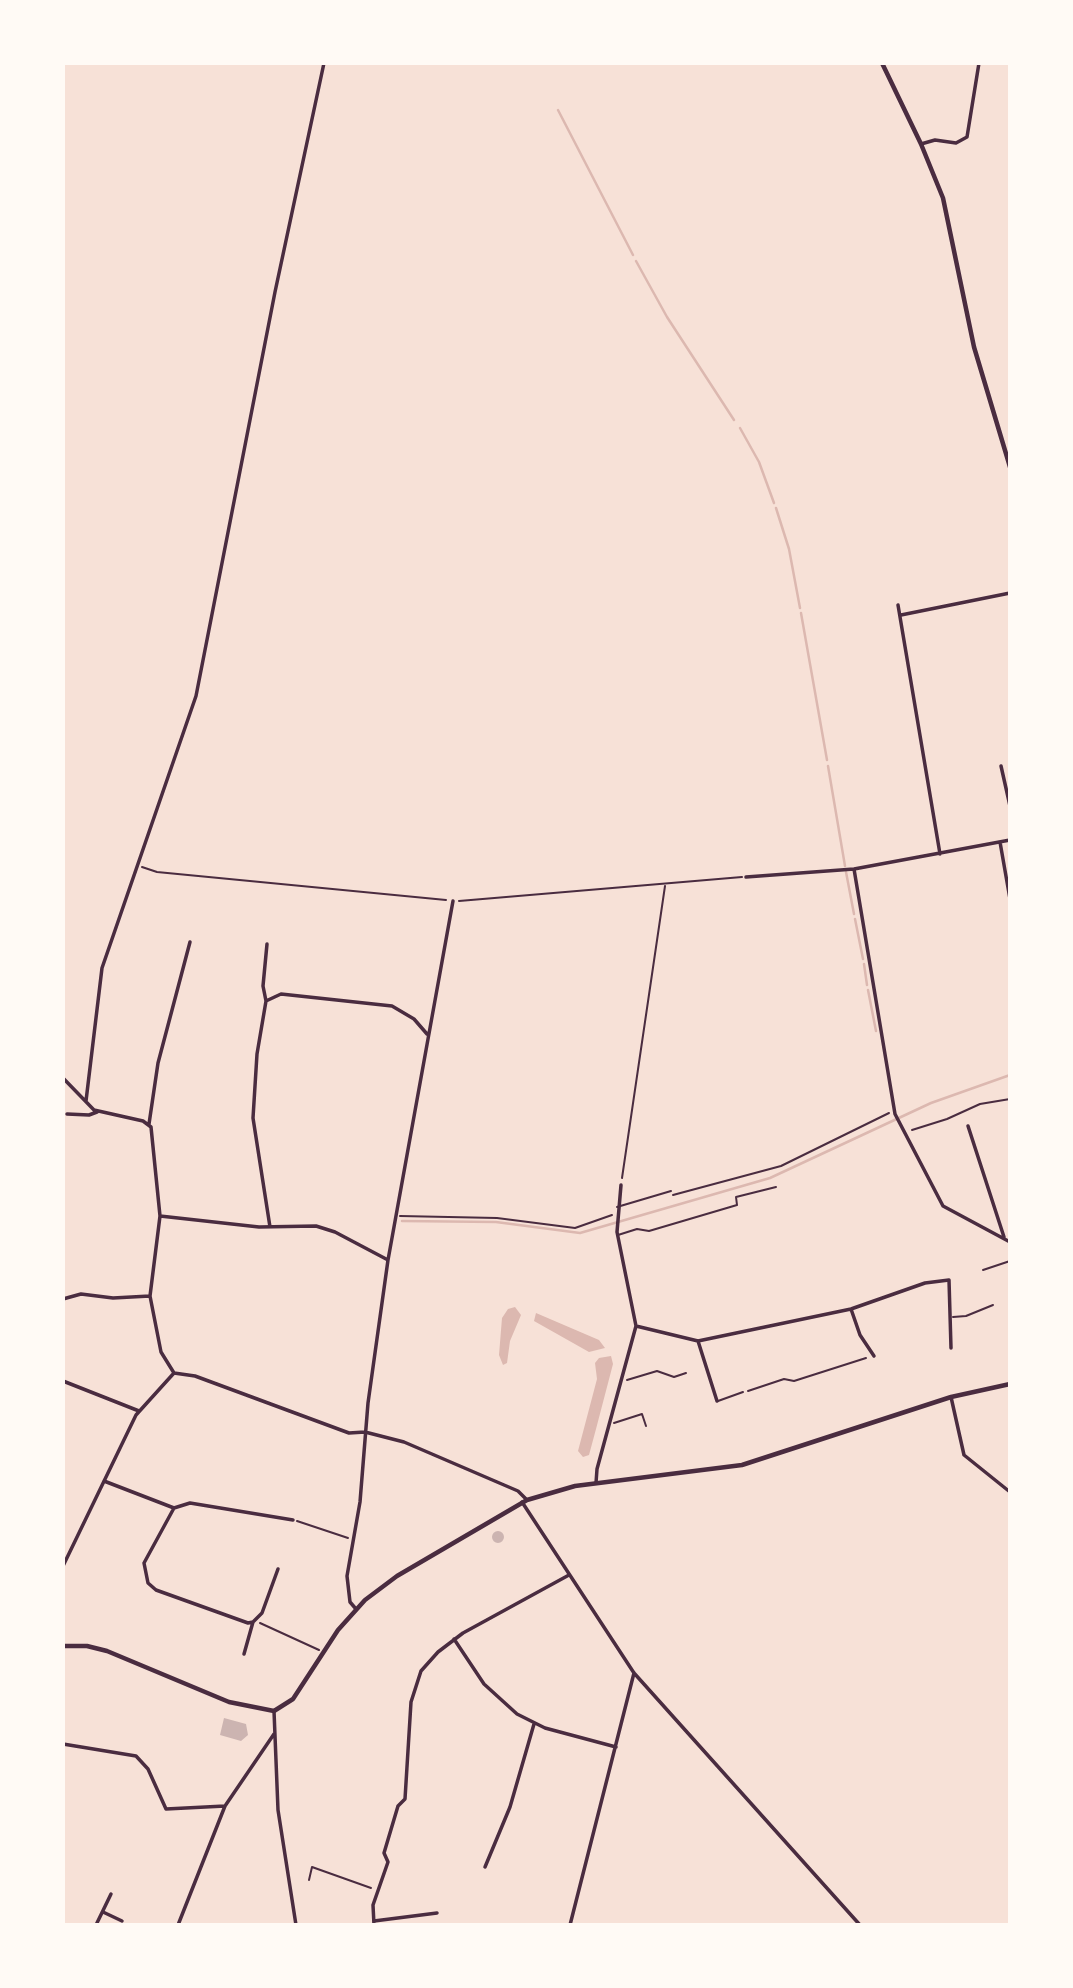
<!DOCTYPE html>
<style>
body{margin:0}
#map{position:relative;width:1073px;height:1988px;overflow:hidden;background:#f7e1d7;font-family:"Alegreya Sans",sans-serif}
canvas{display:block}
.frame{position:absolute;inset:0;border:65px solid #fffaf5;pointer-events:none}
</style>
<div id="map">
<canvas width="1073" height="1988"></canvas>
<div class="frame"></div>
</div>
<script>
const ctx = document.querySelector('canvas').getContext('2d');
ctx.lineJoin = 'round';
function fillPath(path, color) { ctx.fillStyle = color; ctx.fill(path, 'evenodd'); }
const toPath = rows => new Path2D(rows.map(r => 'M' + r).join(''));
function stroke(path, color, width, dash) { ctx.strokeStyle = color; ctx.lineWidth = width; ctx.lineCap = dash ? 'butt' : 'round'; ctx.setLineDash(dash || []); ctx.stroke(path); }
fillPath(toPath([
 [515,1307,521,1315,510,1341,507,1363,503,1365,499,1355,502,1318,508,1309],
 [536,1313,599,1340,605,1348,589,1352,534,1321],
 [611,1356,613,1364,596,1429,589,1455,583,1457,578,1451,597,1379,595,1363,599,1358]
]), '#dcb8b0');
stroke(toPath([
 [558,110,633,255],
 [636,261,667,317,734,420],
 [740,428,759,462,774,503],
 [776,508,789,549,800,608],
 [801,613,827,760],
 [828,766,845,866],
 [846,872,854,914],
 [855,919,863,959],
 [864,964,867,985],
 [868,990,876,1031],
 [402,1221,496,1222,580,1233,770,1178,931,1103,1010,1075]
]), '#dcb8b0', 2.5);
fillPath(toPath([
 '492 1537a6 6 0 1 1 12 0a6 6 0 1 1-12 0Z',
 [224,1718,246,1724,248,1735,241,1741,220,1735]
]), '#ccb4b1');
stroke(toPath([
 [142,867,157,872,446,900],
 [459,901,742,877],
 [912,1130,947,1119,980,1104,1010,1099],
 [622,1178,665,886],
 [673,1195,781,1166,889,1113],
 [400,1216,497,1218,575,1228,612,1215],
 [627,1380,657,1371,674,1377,686,1373],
 [748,1391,784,1379,794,1381,866,1358],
 [614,1423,642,1414,646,1426],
 [297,1521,348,1538],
 [260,1623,319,1650],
 [309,1880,312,1867,371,1888]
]), '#4a2c40', 2);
stroke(toPath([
 [617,1207,671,1191],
 [618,1235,637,1229,649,1231,737,1205,736,1197,776,1187],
 [983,1270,1010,1261],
 [953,1317,966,1316,993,1305],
 [718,1401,743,1392]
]), '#4a2c40', 2);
stroke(toPath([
 [921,144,935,140,956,143,967,137,979,63],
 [898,605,940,854],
 [901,615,1010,593],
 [1001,766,1010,806],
 [1000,842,1010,899],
 [854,869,895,1114,943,1206,1010,1242],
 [746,877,854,869,1010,840],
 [266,1001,263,986,267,944],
 [63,1078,94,1110,143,1121,151,1127,160,1216,150,1296,161,1352,174,1373],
 [86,1101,102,968,196,696,275,292,324,63],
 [67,1114,89,1115,97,1112],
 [149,1124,158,1063,190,942],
 [968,1126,1004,1237],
 [160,1216,259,1227,316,1226,335,1232,388,1260],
 [270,1227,253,1118,257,1054,266,1001,281,994,392,1006,414,1019,427,1034],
 [63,1299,81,1294,113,1298,150,1296],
 [851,1309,860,1335,874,1356],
 [636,1326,698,1341,851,1309,925,1283,949,1280,951,1348],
 [698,1341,717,1401],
 [174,1373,195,1376,349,1433,365,1432,404,1442,518,1491,527,1500],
 [63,1381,139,1411],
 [951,1397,964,1455,1010,1492],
 [104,1481,174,1508,190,1503,293,1520],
 [596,1483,597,1469,636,1326,617,1232,621,1185],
 [522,1502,634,1673,860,1925],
 [174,1508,144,1563,148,1583,156,1590,248,1623,253,1622],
 [63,1566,136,1415,174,1373],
 [356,1609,350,1602,347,1576,360,1502,368,1403,388,1260,453,901],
 [454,1639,484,1684,517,1714,545,1728,616,1747],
 [244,1654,253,1622,262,1613,278,1569],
 [274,1711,278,1810,296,1925],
 [63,1744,136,1756,148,1769,166,1809,225,1806],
 [485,1867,510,1807,534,1724],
 [103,1912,122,1921],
 [374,1921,437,1913],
 [96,1925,111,1894],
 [178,1925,225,1806,274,1734],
 [374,1925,373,1905,388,1862,384,1853,398,1806,405,1799,411,1702,421,1671,438,1652,463,1633,569,1575],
 [570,1925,634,1673]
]), '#4a2c40', 3.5);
stroke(toPath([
 [882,63,921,144,943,198,974,347,1010,467],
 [63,1646,87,1646,107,1651,229,1702,274,1711,293,1699,338,1630,365,1600,397,1576,527,1500,575,1486,742,1465,951,1397,1010,1384]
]), '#4a2c40', 4.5);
</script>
